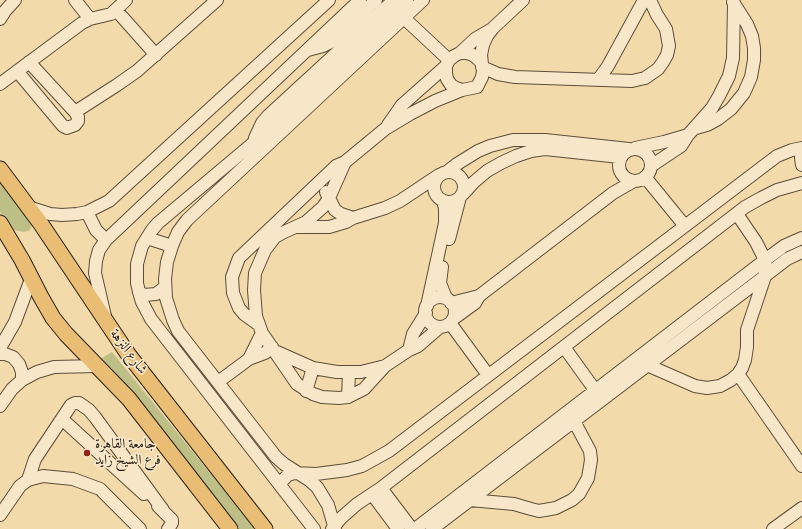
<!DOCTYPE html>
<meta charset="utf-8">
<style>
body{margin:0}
canvas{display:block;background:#f3daaa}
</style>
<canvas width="802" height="529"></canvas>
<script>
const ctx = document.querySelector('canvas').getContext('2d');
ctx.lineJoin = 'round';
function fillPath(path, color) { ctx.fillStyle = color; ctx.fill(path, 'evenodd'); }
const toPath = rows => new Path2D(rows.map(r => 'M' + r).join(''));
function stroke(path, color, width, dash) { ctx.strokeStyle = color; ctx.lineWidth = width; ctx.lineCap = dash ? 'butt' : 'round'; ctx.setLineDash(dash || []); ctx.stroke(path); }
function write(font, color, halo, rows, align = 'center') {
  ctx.font = font + ' "Libre Bodoni",Amiri,serif'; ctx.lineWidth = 3.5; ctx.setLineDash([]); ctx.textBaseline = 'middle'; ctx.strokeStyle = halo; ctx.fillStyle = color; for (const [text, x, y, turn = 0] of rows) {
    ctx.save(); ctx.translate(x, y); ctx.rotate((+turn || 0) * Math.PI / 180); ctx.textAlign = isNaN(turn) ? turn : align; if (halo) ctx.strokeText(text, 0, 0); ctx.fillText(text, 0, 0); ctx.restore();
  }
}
fillPath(toPath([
 [0,178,32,224,30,230,24,232,14,230,0,212],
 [112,352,253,526,253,529,236,529,99,360]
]), '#bdbf87');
const minor = toPath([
 [75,0,90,19],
 [116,10,156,55],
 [404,18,449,60],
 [0,19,5,11,15,0],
 [308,50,323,46,331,42,376,0],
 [460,53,475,39,492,29],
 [482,64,481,55,483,45,487,36,493,28,523,0],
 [482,67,498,74,515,77,632,81,645,78,658,69,663,62,667,55,669,46,666,29,657,15,650,0],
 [17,71,63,126,67,128,75,125,78,121,78,117,75,112,29,62],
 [598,80,608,66,644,0],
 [0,84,82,23,90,19,111,14,126,0],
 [75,112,117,85,137,71,217,0],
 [388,125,402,105,446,66],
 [696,128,707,125,718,119,731,109,744,93,751,77,754,60,754,48,752,36,747,24,733,2],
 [255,138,262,123,268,116,394,0],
 [635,148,664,142,688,135],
 '619 165a16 16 0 1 1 32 0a16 16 0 1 1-32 0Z',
 [802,153,801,158,802,165],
 [345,162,329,198,323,207,306,222,282,233,275,237,265,250,255,273,254,290,256,316,262,333,297,384,313,394,322,397,339,398,348,397,364,389,385,366,409,350,418,346,440,327],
 [651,166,681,146,688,135,712,108,719,96,729,76,733,58,734,3],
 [448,171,457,164,478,151,490,146,513,140,545,140,629,149],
 '434 187a15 15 0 1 1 30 0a15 15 0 1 1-30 0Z',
 [645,177,685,226],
 [326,192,335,210,341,214,353,218],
 [463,194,474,182,487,171,501,163,516,156,531,151,545,149,620,157],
 [28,207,50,214,62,215,77,214,87,212,109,201,329,0],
 [87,212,96,230,106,240],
 [297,227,329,227,346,222,353,218,385,208,400,201,439,175],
 [147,238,172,246],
 [449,239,460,197],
 [442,267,440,283,446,298],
 [139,292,144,295,156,294,165,287],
 '425 312a15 15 0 1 1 30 0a15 15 0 1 1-30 0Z',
 [451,303,479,296,613,193,634,181],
 [427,306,445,223,445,208,443,201],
 [105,316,95,273,96,261,99,250,106,240,360,0],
 [453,319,475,303,479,296],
 [450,323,488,375],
 [258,324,244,314,239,308,233,293,232,277,239,258,336,166,345,162,385,129,410,114,435,101,462,90,477,87,482,77,483,71,482,64,478,59,473,55,467,53,460,53,454,56,449,60,446,66,446,73,447,79,451,85,456,88,462,90],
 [564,347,595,390],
 [0,348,15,322,31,279],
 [409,350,413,334,426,313],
 [277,352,313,368,337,372,361,372,385,366],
 [0,354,5,354,13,357,19,364,22,372,22,380],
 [249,359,262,333],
 [647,365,695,386,707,388,720,386,731,380,738,374,742,368,745,360,747,347,747,330,765,276,765,260,756,242,737,214],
 [738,374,802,466],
 [218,382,249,359,265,353,272,347],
 [306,391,313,368],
 [348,397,349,373],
 [0,406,12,389,22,380,37,372,54,367,97,366],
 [62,419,144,494],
 [28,480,35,459,71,405,75,403,79,403,89,410,95,417,163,510],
 [280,485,283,480,288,475,294,473,316,474,347,470,362,466,389,451,777,156,792,150,802,148],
 [381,488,412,529],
 [372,494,398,529],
 [470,500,514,504,531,509,539,511,556,508,572,500,579,494,588,478,591,460,590,451,574,421],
 [158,506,172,520,172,523,168,529],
 [0,515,20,486,28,480,43,476,73,479,100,489,140,529],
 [314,529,151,319,142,302,139,292,137,283,137,264,142,246,152,230,158,223,252,144,407,0],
 [332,529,341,518,357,504,381,488,745,207,761,198,777,190,802,183],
 [335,529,328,505,317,487,309,480,284,464,276,457,178,331,173,320,166,298,165,279,167,262,172,246,178,232,187,220,423,0],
 [415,529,765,260,784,246,802,238],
 [432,529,765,276,787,259,802,252],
 [773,529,802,508]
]);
const major = toPath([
 [0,169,41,224,128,354,265,529],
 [0,223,22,260,41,297,53,318,66,334,129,399,230,529]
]);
stroke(minor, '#5c4e3a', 14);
stroke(major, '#292015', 17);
stroke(minor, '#f7e7c8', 12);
stroke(major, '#eabd75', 15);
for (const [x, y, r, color] of [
 [87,453,4,"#8f2418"]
]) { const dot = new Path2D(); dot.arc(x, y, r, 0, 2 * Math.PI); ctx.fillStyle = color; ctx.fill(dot); stroke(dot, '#f7e7c8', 1.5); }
write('14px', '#292015', '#f7e7c8', [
 ["شارع النزهة",128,352,53]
]);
write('14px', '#292015', '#f7e7c8', [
 ["جامعة القاهرة",95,445],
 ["فرع الشيخ زايد",95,461]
], 'left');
</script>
